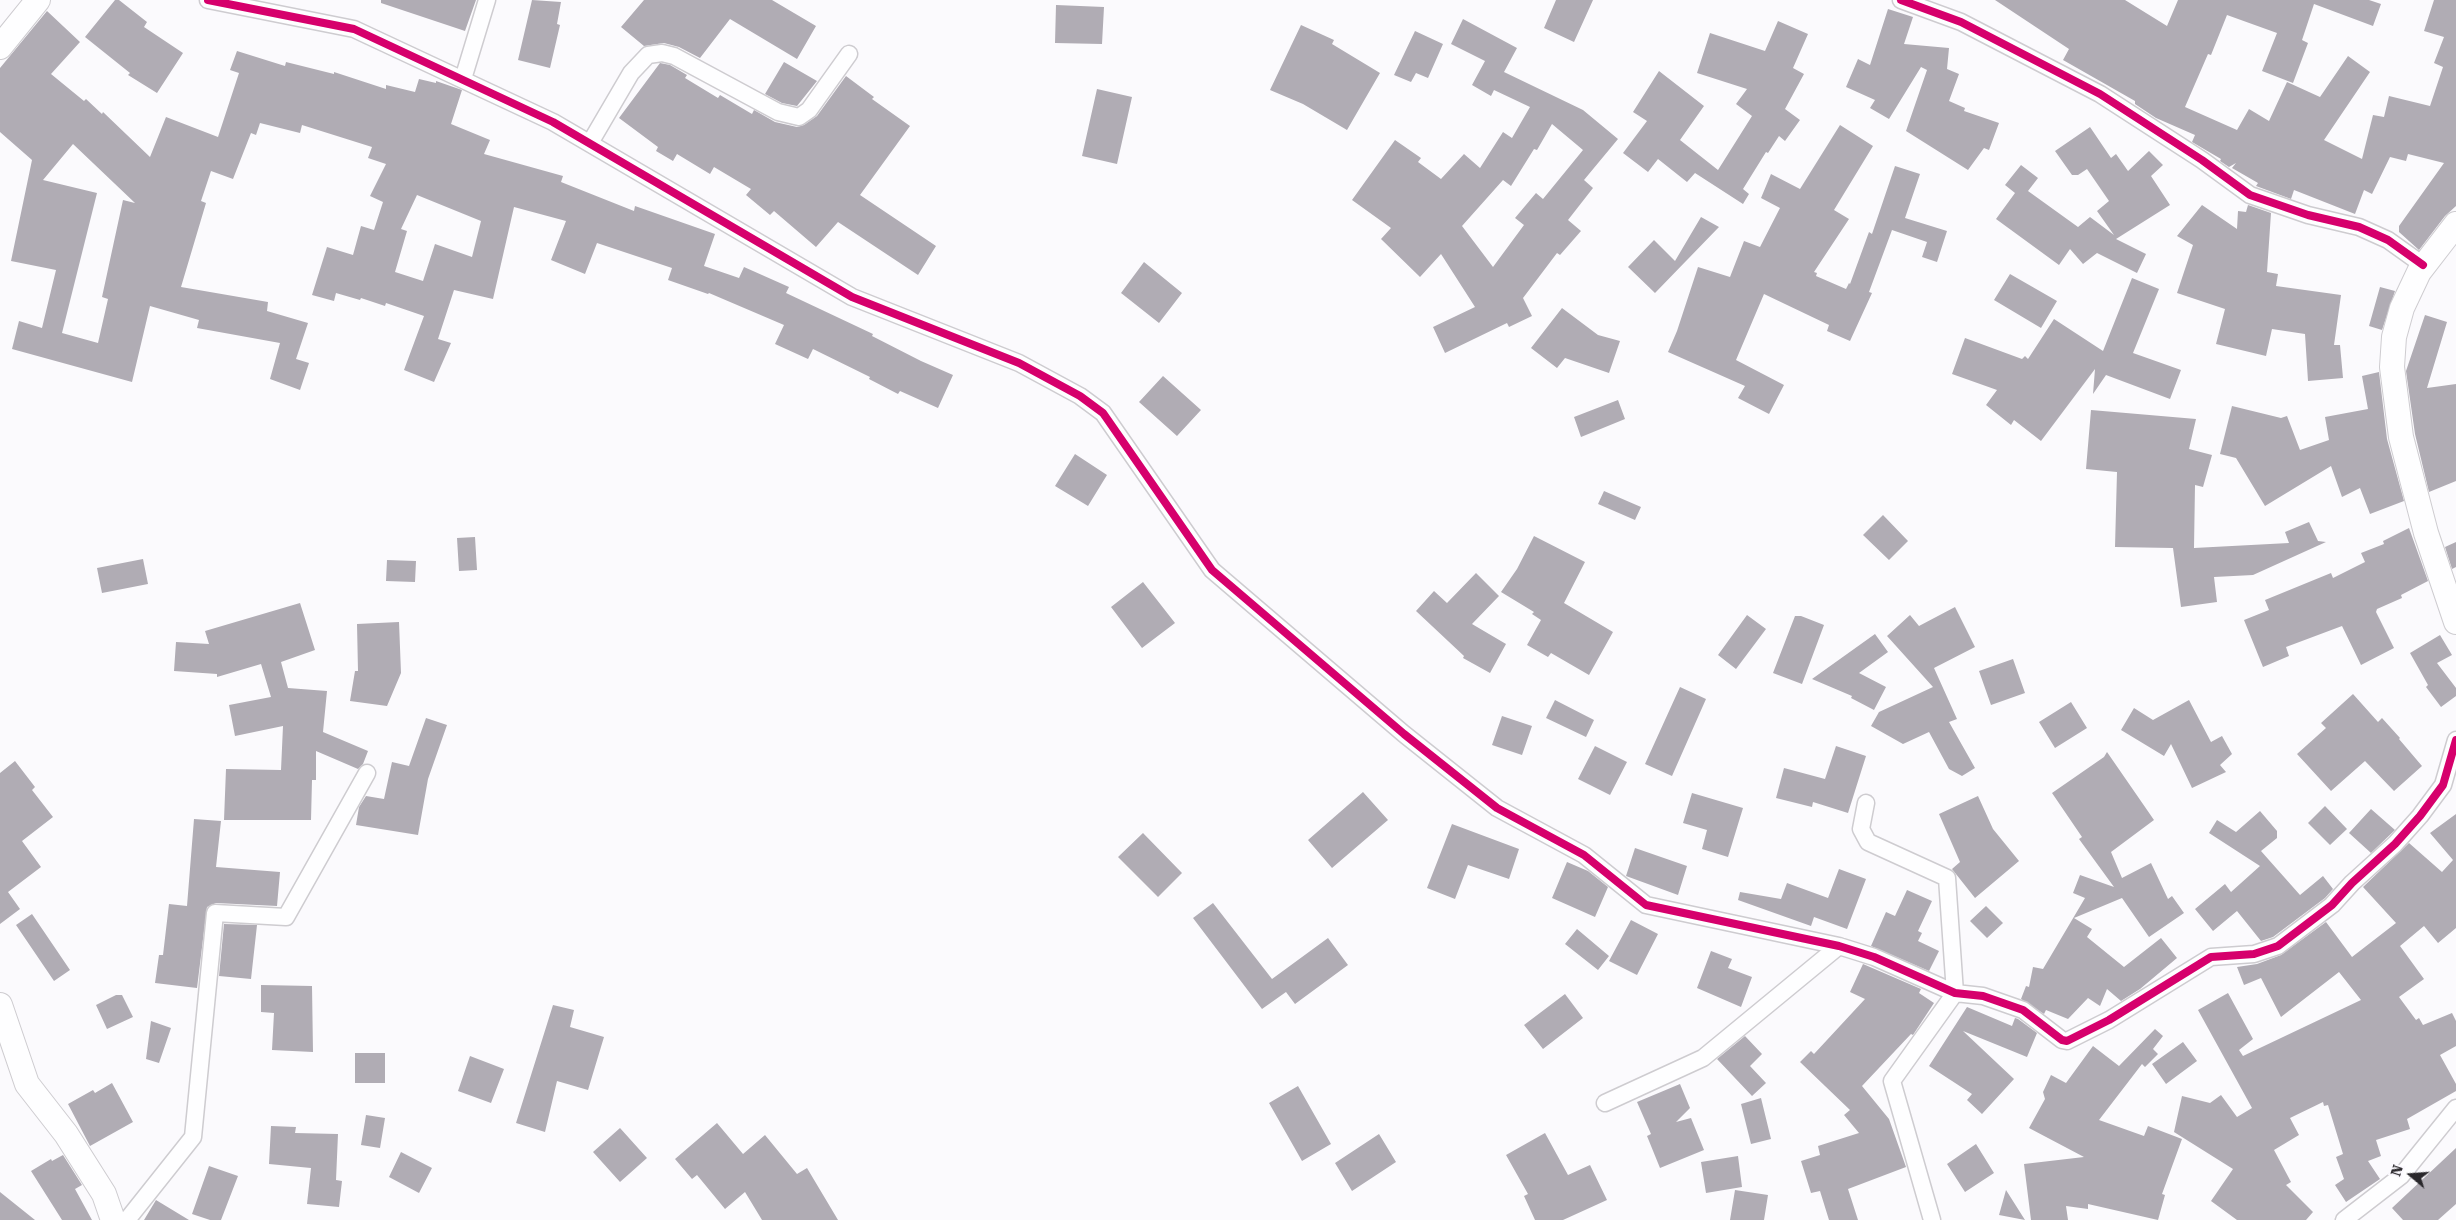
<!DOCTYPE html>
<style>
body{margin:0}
#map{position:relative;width:2456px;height:1220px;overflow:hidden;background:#fbfafd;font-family:"Roboto Serif",serif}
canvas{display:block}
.north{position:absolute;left:2386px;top:1150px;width:50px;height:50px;-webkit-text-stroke:4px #fbf9fe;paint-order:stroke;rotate:288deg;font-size:14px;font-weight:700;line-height:20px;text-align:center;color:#29272b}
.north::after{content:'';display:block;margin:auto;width:18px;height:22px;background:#29272b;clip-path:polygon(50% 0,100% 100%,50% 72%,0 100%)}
</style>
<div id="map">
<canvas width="2456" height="1220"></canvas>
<div class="north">N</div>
</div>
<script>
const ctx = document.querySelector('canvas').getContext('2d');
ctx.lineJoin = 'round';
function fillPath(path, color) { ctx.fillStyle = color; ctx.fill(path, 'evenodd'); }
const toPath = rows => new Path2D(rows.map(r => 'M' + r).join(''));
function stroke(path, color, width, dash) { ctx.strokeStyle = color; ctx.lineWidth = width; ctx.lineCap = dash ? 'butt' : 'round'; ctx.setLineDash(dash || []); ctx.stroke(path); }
fillPath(toPath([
 [115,0,119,0,147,22,144,27,183,53,157,93,128,75,130,73,85,37],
 [381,0,476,0,465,31,381,3],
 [532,0,561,2,557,24,560,25,550,68,518,60],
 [644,0,772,0,816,26,797,59,730,19,700,58,679,47,664,43,644,46,621,27],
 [1556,0,1593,0,1574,42,1544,28],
 [1995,0,2125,0,2167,26,2178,0,2369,0,2381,4,2373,26,2314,4,2302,40,2308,43,2293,83,2262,71,2277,33,2227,15,2211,55,2208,54,2185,107,2237,130,2249,109,2269,121,2287,82,2320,97,2348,56,2370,72,2324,140,2362,159,2373,115,2384,117,2389,96,2430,106,2443,67,2434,63,2444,37,2424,31,2434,0,2456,0,2456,206,2445,216,2419,250,2399,232,2399,226,2444,163,2408,154,2406,161,2390,157,2372,194,2364,190,2355,214,2294,190,2291,199,2256,186,2258,183,2232,168,2236,163,2229,167,2220,161,2221,159,2192,142,2195,135,2156,118,2135,104,2135,101,2063,60,2069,49],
 [1056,5,1104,7,1102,44,1055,43],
 [1888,9,1913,17,1904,44,1949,48,1947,69,1959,74,1949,101,1965,108,1964,111,1999,123,1989,150,1984,148,1968,170,1906,131,1927,70,1921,67,1889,119,1870,108,1875,100,1846,87,1858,59,1870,65],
 [47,11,80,42,51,74,84,101,86,99,102,114,103,112,150,157,166,117,218,137,239,73,230,70,237,51,285,66,286,62,334,74,334,72,386,89,386,85,415,92,419,79,436,83,436,81,462,90,451,124,490,140,484,154,563,176,561,182,634,211,635,206,715,234,704,266,739,278,744,267,789,287,786,293,873,334,872,336,921,361,953,375,938,408,900,391,898,394,869,379,870,377,813,349,808,359,775,344,784,325,709,293,708,294,668,280,672,268,597,243,585,274,551,260,566,221,514,207,493,299,454,290,438,339,451,343,434,382,404,370,424,316,386,303,385,306,361,298,360,300,336,293,334,301,312,295,327,247,353,255,361,226,374,230,383,202,370,196,386,164,368,158,372,147,302,125,300,133,260,123,256,135,251,133,233,179,211,171,201,201,206,203,181,287,268,302,267,311,308,323,296,359,309,363,300,390,270,379,280,343,197,328,199,320,150,306,132,382,12,349,19,321,42,328,56,270,11,261,32,160,0,132,0,68],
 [73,144,135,203,123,200,102,297,108,299,98,343,62,333,97,193,43,180],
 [417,195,481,221,472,257,435,244,423,281,395,272,407,231,401,229],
 [1463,19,1517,48,1504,72,1583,110,1618,139,1584,180,1593,188,1568,220,1581,231,1560,255,1557,253,1523,298,1532,316,1509,327,1507,323,1445,353,1433,327,1475,307,1441,254,1420,277,1381,239,1391,228,1352,200,1395,140,1421,158,1418,162,1441,179,1464,154,1480,168,1503,132,1512,138,1530,107,1494,90,1491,96,1472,85,1485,61,1451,44],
 [1552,124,1583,150,1543,199,1536,193,1515,218,1524,225,1493,267,1462,226,1503,180,1511,186,1534,149,1537,150],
 [1778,21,1808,34,1793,68,1804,74,1785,109,1800,120,1785,141,1779,136,1768,153,1766,152,1743,189,1749,194,1743,204,1695,173,1687,182,1658,159,1648,172,1623,153,1647,121,1633,112,1659,71,1704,106,1680,140,1718,170,1752,116,1736,104,1747,89,1697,73,1710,33,1765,51],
 [1301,25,1334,40,1332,44,1380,73,1347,130,1303,104,1270,90],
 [1415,31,1443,44,1428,78,1416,73,1411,82,1394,75],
 [784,62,817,81,797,106,782,103,765,94],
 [660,63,670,65,687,75,685,78,718,98,720,95,752,114,754,110,775,122,797,127,804,125,817,116,846,76,874,97,872,99,910,126,860,195,936,246,918,275,838,222,816,247,774,211,770,215,746,195,751,189,714,167,710,174,677,154,673,161,656,151,658,147,619,118],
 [1097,89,1132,97,1117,164,1082,156],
 [1840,125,1873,146,1834,210,1849,219,1814,272,1817,273,1816,276,1846,289,1849,283,1850,284,1869,232,1872,234,1895,166,1920,174,1905,218,1947,231,1937,262,1922,257,1927,242,1892,230,1869,292,1872,293,1850,341,1827,331,1829,325,1764,294,1736,360,1784,385,1769,414,1738,398,1745,386,1668,352,1677,331,1698,267,1730,277,1744,241,1760,247,1780,208,1761,198,1771,174,1800,189],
 [2090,127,2111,158,2116,154,2128,171,2149,151,2163,165,2151,176,2170,205,2116,239,2146,254,2137,273,2097,253,2083,264,2070,249,2059,265,1996,219,2015,193,2005,185,2021,165,2038,178,2028,191,2078,227,2090,217,2114,235,2097,211,2109,201,2087,169,2078,175,2072,175,2055,151],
 [2202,205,2237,229,2238,211,2246,212,2248,205,2271,213,2267,272,2278,274,2276,286,2341,295,2334,345,2340,345,2343,378,2308,381,2305,334,2272,329,2266,356,2216,344,2225,309,2177,293,2193,245,2177,236],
 [1701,217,1719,227,1655,293,1628,267,1654,240,1675,261],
 [1144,262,1182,293,1159,323,1121,293],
 [2010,274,2057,301,2041,328,1994,300],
 [2132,278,2159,289,2133,353,2181,370,2170,399,2106,375,2093,394,2095,369,2041,441,2014,420,2011,425,1986,405,1997,390,1952,374,1965,338,2022,359,2025,356,2028,359,2054,319,2103,351],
 [2380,287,2395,291,2382,330,2369,326],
 [1562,308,1598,335,1620,341,1609,373,1565,358,1557,368,1531,348],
 [2425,315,2447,322,2427,388,2456,384,2456,481,2429,492,2415,434,2406,371],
 [2379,372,2387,439,2404,501,2370,514,2360,488,2342,497,2331,466,2265,506,2236,458,2220,454,2232,406,2281,418,2287,416,2300,450,2329,440,2325,417,2368,409,2362,376],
 [1163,376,1201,410,1177,436,1139,402],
 [1618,400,1625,419,1581,437,1574,417],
 [2091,410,2196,419,2189,449,2212,455,2203,487,2195,485,2194,548,2289,543,2285,532,2309,522,2318,541,2326,542,2253,575,2214,577,2217,602,2181,607,2173,548,2115,547,2117,472,2086,469],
 [1075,454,1107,475,1088,506,1055,486],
 [1604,491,1641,507,1635,520,1598,504],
 [1883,515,1908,541,1889,560,1863,535],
 [2409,528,2428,581,2401,595,2402,598,2377,609,2376,612,2394,648,2361,665,2342,626,2286,647,2289,656,2263,667,2244,620,2269,610,2265,600,2331,573,2333,578,2365,562,2361,553,2384,544,2383,541],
 [1534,536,1585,562,1564,603,1613,632,1589,675,1551,653,1548,657,1527,645,1541,620,1532,614,1534,612,1501,592,1517,569],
 [475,537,477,570,459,571,457,538],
 [2456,542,2456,567,2452,569,2445,547],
 [143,559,148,584,102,593,97,568],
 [387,560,416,561,415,582,386,581],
 [1476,573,1499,596,1472,624,1506,644,1490,673,1463,658,1464,656,1416,611,1434,591,1447,603],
 [1143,582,1175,623,1142,648,1111,607],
 [300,603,315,650,281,662,288,688,327,691,323,732,368,751,363,764,358,769,316,751,316,780,312,780,311,820,224,820,226,769,281,770,283,726,235,736,229,705,271,697,261,664,217,677,217,674,174,671,176,642,209,644,205,631],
 [1955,607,1975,647,1934,668,1957,719,1949,722,1975,768,1962,776,1949,769,1929,732,1903,744,1871,726,1879,712,1933,687,1887,636,1910,615,1919,626],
 [1747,615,1766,629,1736,669,1718,655],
 [1795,616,1801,616,1824,625,1802,684,1773,673],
 [399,622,401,673,387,706,350,701,355,671,358,671,357,624],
 [1875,634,1888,652,1859,673,1886,687,1874,710,1851,698,1852,696,1812,679],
 [2440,635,2452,655,2437,663,2456,688,2456,696,2441,707,2426,687,2428,685,2410,653],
 [2013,659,2025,693,1991,705,1979,671],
 [1680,687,1706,699,1672,776,1645,764],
 [2353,694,2378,722,2382,718,2400,738,2399,739,2422,766,2394,791,2365,761,2331,791,2297,754,2326,728,2321,723],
 [1555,700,1594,720,1586,737,1546,718],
 [2189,700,2211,742,2222,736,2232,754,2220,765,2226,772,2192,788,2171,744,2164,756,2121,730,2134,708,2153,720],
 [2071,702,2087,728,2055,748,2039,722],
 [1502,716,1532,726,1522,755,1492,745],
 [426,718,447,725,428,779,418,835,356,825,359,807,366,796,384,799,392,762,409,766],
 [1595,746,1627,762,1610,795,1578,779],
 [1836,746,1866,756,1848,813,1813,802,1812,807,1776,798,1784,768,1825,779],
 [2107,752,2154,820,2111,852,2122,878,2151,863,2168,899,2172,896,2184,913,2149,937,2122,898,2074,918,2092,929,2087,937,2124,967,2161,938,2177,958,2140,989,2121,1001,2107,989,2100,1006,2088,998,2068,1019,2046,1010,2044,1014,2021,999,2026,986,2029,987,2033,967,2043,969,2085,898,2073,893,2080,875,2114,887,2079,839,2082,837,2052,793,2104,757],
 [15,761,35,787,32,790,53,817,22,841,41,867,8,892,20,909,0,924,0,773],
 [1363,792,1388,820,1332,868,1308,840],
 [1692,793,1743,808,1728,857,1702,849,1707,830,1683,823],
 [1978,796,1993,829,2019,861,1975,898,1952,869,1960,862,1939,814],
 [2325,806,2347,829,2330,845,2308,823],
 [2371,809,2395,830,2371,853,2349,833],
 [2260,811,2277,831,2277,838,2261,851,2300,895,2323,876,2333,889,2325,898,2273,937,2261,941,2237,911,2213,931,2195,909,2225,884,2231,892,2260,866,2209,833,2217,820,2236,832],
 [2456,814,2456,928,2438,943,2424,926,2400,946,2424,979,2399,997,2416,1020,2419,1018,2423,1025,2452,1013,2456,1021,2456,1046,2440,1055,2456,1084,2456,1091,2407,1119,2410,1129,2376,1140,2381,1156,2368,1161,2380,1179,2346,1202,2335,1185,2344,1179,2336,1157,2343,1154,2328,1105,2324,1106,2323,1102,2290,1118,2299,1135,2274,1150,2291,1182,2286,1185,2313,1212,2306,1220,2237,1220,2211,1201,2233,1169,2174,1132,2182,1096,2210,1103,2221,1095,2237,1117,2252,1108,2198,1010,2228,993,2253,1039,2239,1050,2243,1056,2361,1000,2339,972,2281,1017,2261,978,2244,985,2237,967,2257,964,2281,955,2326,922,2352,957,2396,923,2363,887,2409,843,2442,872,2453,860,2430,833],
 [194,819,221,821,216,867,280,872,277,906,216,903,207,907,197,988,155,983,159,955,163,955,169,904,187,906],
 [1452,824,1519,849,1509,879,1468,865,1455,899,1427,888],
 [1143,833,1182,873,1158,897,1118,857],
 [1635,848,1687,866,1678,895,1626,876],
 [1567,862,1588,871,1608,887,1595,917,1552,898],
 [1839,869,1866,879,1847,929,1814,917,1811,926,1738,900,1740,892,1781,899,1787,883,1828,898],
 [1907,890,1932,901,1918,931,1922,933,1918,941,1939,951,1929,971,1871,946,1886,912,1895,916],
 [1213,903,1272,979,1328,938,1348,965,1295,1004,1286,992,1262,1009,1193,918],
 [1986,906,2003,923,1987,938,1970,921],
 [32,914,70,970,54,981,16,925],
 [1631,920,1658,934,1637,975,1609,961],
 [224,924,257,925,251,979,219,976],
 [1577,929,1609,956,1598,970,1565,944],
 [1711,951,1732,959,1728,968,1752,977,1741,1007,1697,988],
 [1863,964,1921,989,1919,993,1934,1003,1913,1035,1911,1034,1862,1086,1889,1119,1906,1167,1848,1189,1858,1220,1829,1220,1820,1191,1811,1193,1801,1161,1820,1155,1818,1146,1859,1133,1844,1115,1850,1110,1800,1062,1811,1051,1814,1054,1865,999,1850,992],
 [261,985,312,986,313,1052,272,1050,274,1013,261,1012],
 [1565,994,1583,1018,1543,1049,1524,1025],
 [116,995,122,995,133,1017,107,1029,96,1005],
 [553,1005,574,1010,570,1027,604,1037,588,1090,557,1081,545,1132,516,1123],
 [1967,1007,2012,1026,2015,1018,2018,1019,2037,1033,2027,1057,1963,1031,2014,1079,1982,1114,1967,1100,1972,1094,1929,1066],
 [151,1021,171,1028,159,1063,146,1059],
 [2155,1029,2163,1036,2153,1049,2158,1054,2145,1067,2142,1064,2099,1120,2144,1136,2148,1126,2182,1139,2162,1194,2165,1195,2158,1220,2088,1204,2088,1209,2066,1206,2068,1220,2031,1220,2024,1164,2084,1157,2029,1128,2045,1099,2043,1092,2051,1075,2066,1083,2093,1046,2119,1066],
 [1745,1036,1762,1054,1750,1066,1766,1083,1752,1096,1717,1059],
 [2183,1042,2197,1061,2166,1084,2152,1064],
 [355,1053,385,1053,385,1083,355,1083],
 [470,1056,504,1069,491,1103,458,1091],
 [112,1083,133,1122,90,1146,68,1104,93,1090,95,1093],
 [1680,1084,1690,1108,1676,1122,1691,1118,1704,1150,1660,1168,1647,1136,1651,1134,1637,1102],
 [1298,1086,1331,1144,1302,1161,1269,1103],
 [1761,1098,1771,1139,1751,1144,1741,1104],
 [366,1115,385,1118,380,1148,361,1145],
 [717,1123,743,1154,765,1135,797,1174,807,1168,838,1220,762,1220,745,1192,725,1209,697,1175,692,1179,675,1159],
 [271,1126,296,1127,295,1133,338,1134,336,1180,342,1181,339,1207,307,1204,311,1168,269,1164],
 [620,1128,647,1158,620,1182,593,1152],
 [1545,1133,1568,1175,1590,1165,1607,1200,1563,1220,1535,1220,1524,1196,1528,1194,1506,1155],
 [1379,1134,1396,1162,1352,1191,1335,1163],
 [1976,1144,1994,1173,1965,1192,1947,1164],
 [2456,1148,2456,1204,2438,1220,2403,1220,2392,1208],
 [401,1152,432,1168,419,1193,389,1177],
 [63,1155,82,1185,75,1189,92,1220,62,1220,31,1171,51,1159,52,1161],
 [1738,1156,1742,1187,1706,1193,1701,1162],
 [209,1166,238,1176,221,1220,210,1220,192,1214],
 [1735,1190,1768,1195,1764,1220,1730,1220],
 [2006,1190,2025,1220,1999,1215],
 [0,1192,35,1220,0,1220],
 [156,1200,189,1220,144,1220]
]), '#b0acb4');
const street = toPath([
 [208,0,354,29,553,122,852,297,1019,363,1080,396,1103,413,1212,570,1404,734,1497,808,1584,855,1646,905,1839,946,1874,957,1955,993,1983,996,2023,1010,2062,1040,2067,1041,2109,1020,2211,957,2254,954,2278,946,2332,905,2352,883,2395,844,2420,816,2443,785,2456,740],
 [1901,0,1961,22,2100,94,2202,160,2250,195,2308,215,2359,227,2388,240,2423,265],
 [463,79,487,0],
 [590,143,631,73,648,55,662,53,674,56,778,112,799,117,809,110,849,54],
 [1866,803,1861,829,1868,842,1947,878,1955,993,1892,1081,1932,1220],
 [1605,1103,1703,1058,1839,946],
 [127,1220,193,1137,215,913,286,917,367,773],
 [2344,1220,2401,1176,2456,1108]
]);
const secondary = toPath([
 [0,47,38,0],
 [2456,224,2419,272,2402,308,2394,337,2392,367,2401,437,2426,533,2456,622],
 [0,1005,27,1084,66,1134,104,1194,113,1220]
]);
stroke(street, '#ceccd0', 19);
stroke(secondary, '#ceccd0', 26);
stroke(street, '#fefeff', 16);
stroke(secondary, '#fefeff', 24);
stroke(toPath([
 [208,0,354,29,553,122,852,297,1019,363,1080,396,1103,413,1212,570,1404,734,1497,808,1584,855,1646,905,1839,946,1874,957,1955,993,1983,996,2023,1010,2062,1040,2067,1041,2109,1020,2211,957,2254,954,2278,946,2332,905,2352,883,2395,844,2420,816,2443,785,2456,740],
 [1901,0,1961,22,2100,94,2202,160,2250,195,2308,215,2359,227,2388,240,2423,265]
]), '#d6006c', 8);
</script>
